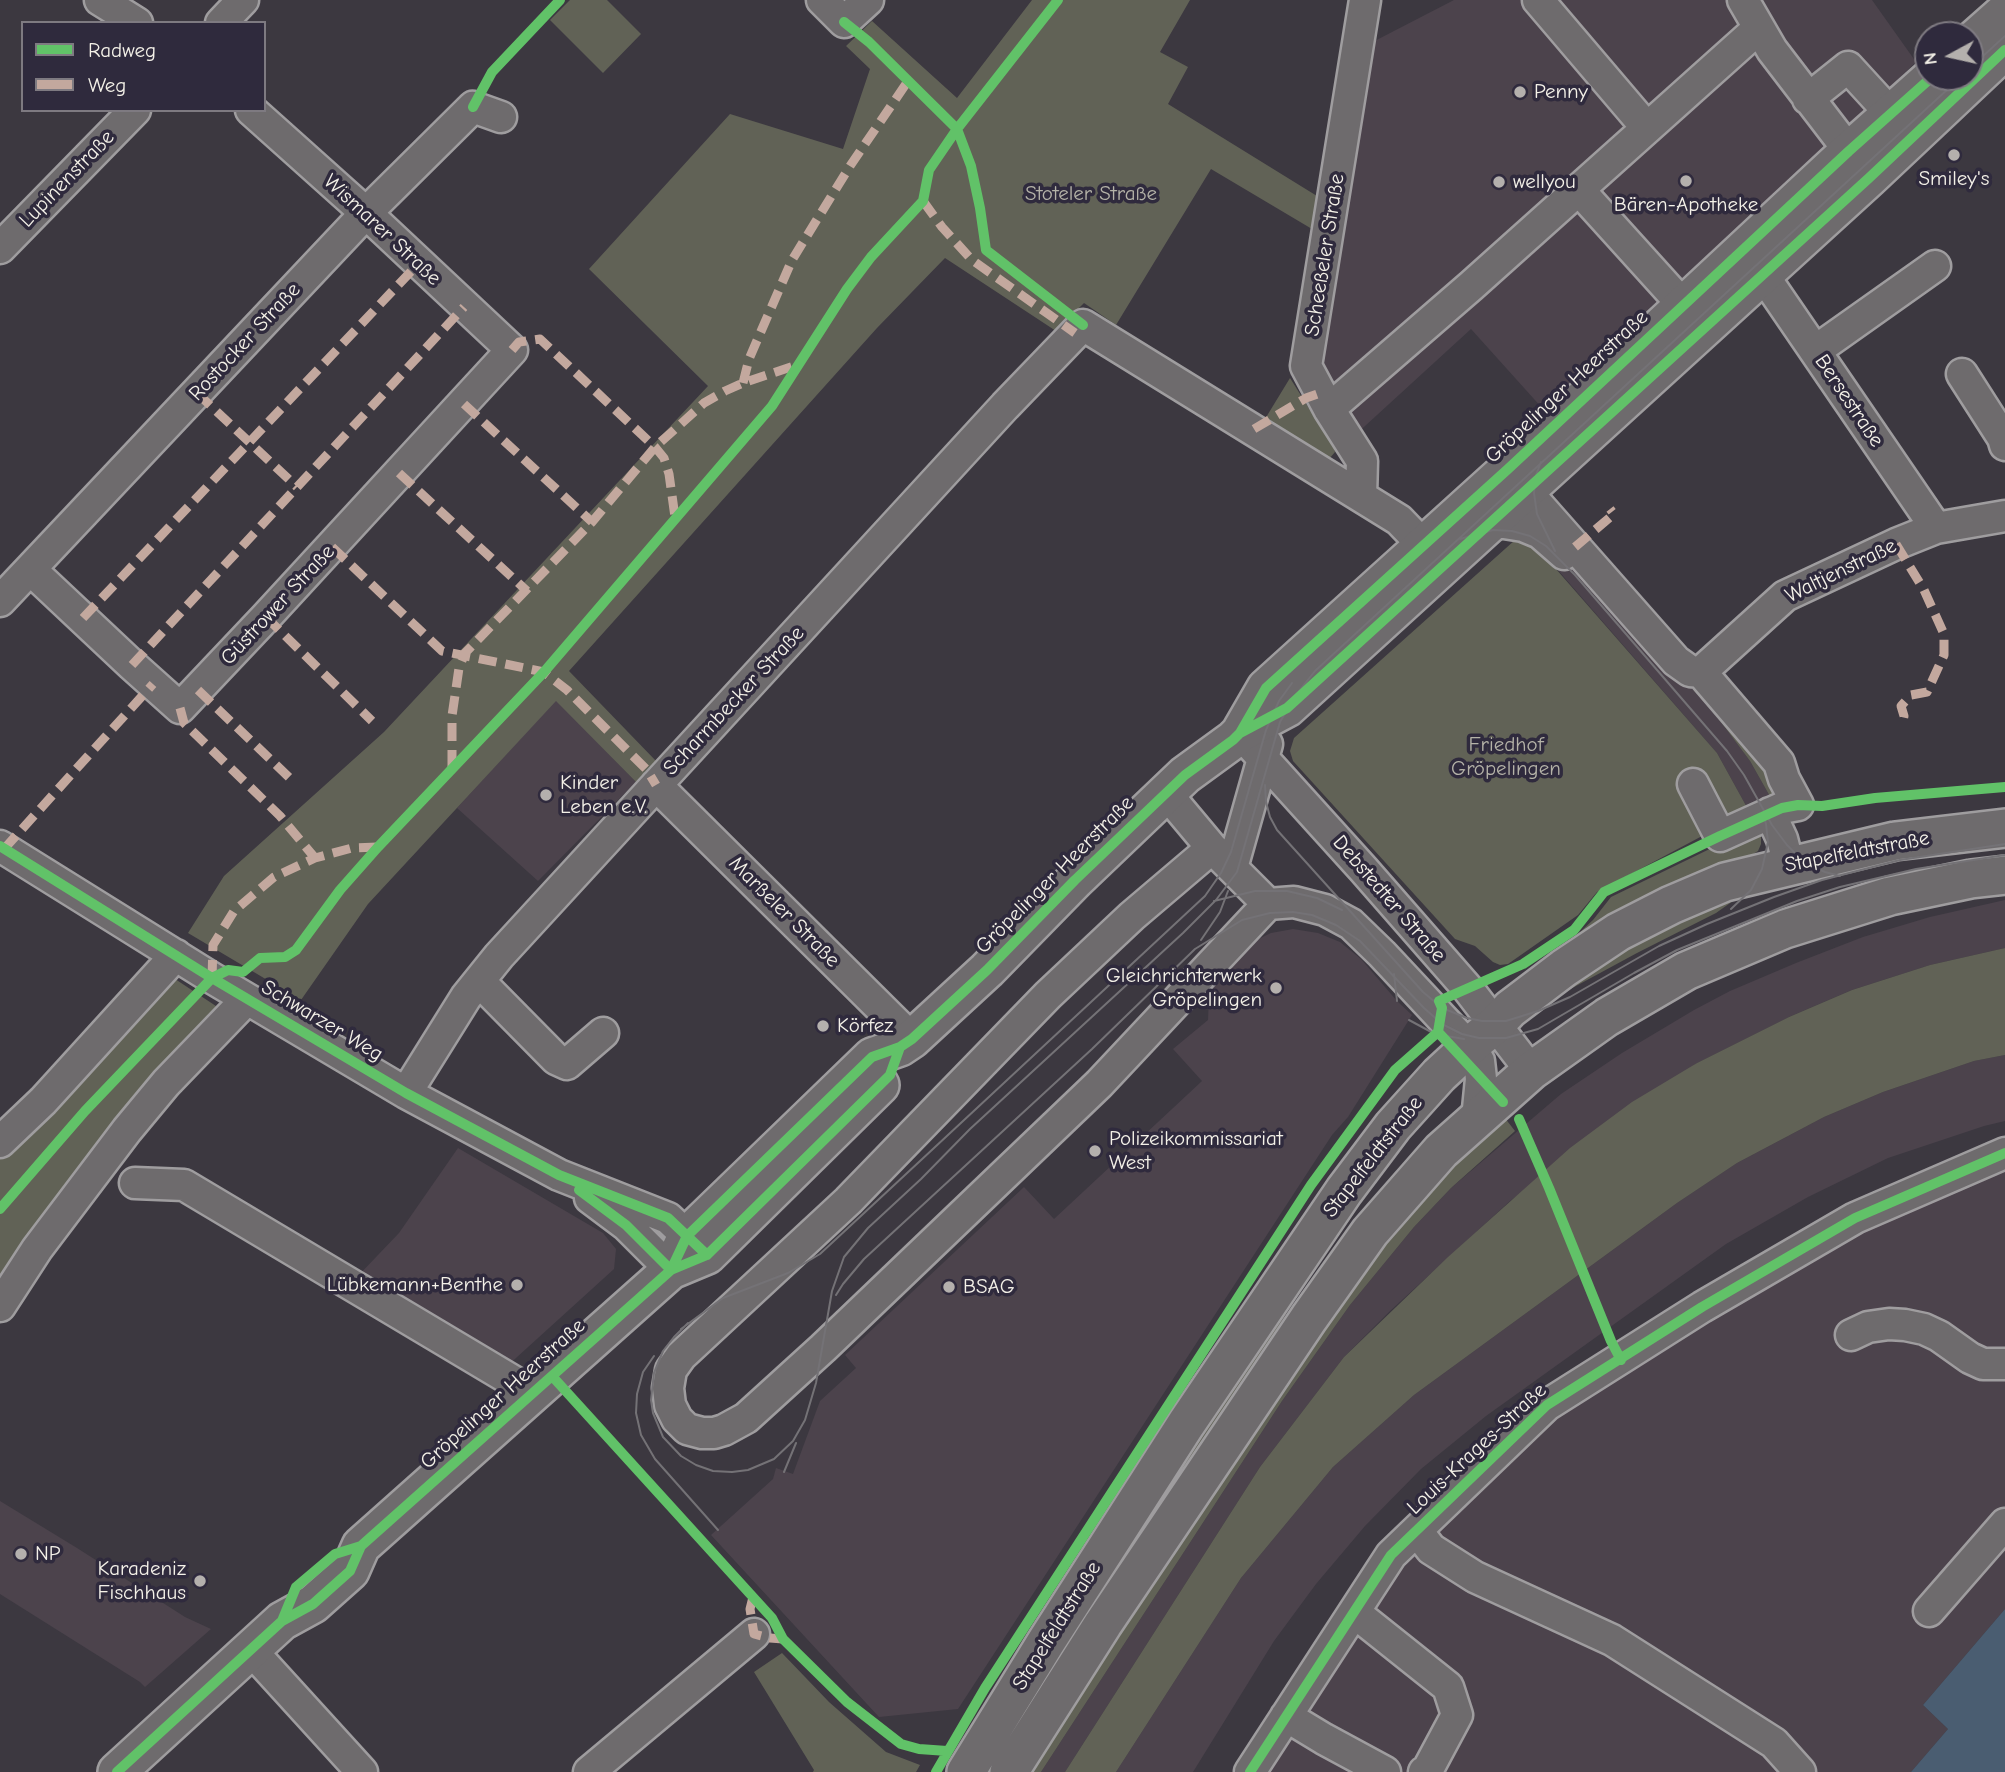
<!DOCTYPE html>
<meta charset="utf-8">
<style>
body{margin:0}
#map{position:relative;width:2005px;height:1772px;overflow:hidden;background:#3c3840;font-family:"Comic Neue",sans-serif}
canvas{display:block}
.legend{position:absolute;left:21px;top:21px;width:245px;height:91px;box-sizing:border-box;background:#2f2a3d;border:2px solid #7e7a81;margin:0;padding:9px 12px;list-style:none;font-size:21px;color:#f4f1e8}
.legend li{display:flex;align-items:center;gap:14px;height:35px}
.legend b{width:35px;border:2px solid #7e7a81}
.north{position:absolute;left:1914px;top:21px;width:70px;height:70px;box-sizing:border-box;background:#2f2a3d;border:2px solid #7e7a81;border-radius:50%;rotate:262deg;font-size:19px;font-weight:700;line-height:28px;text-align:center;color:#f4f1e8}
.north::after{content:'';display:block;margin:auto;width:24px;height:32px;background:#b4b0ad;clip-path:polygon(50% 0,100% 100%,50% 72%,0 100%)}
</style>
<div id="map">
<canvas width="2005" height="1772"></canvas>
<ul class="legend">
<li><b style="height:9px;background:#61c268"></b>Radweg</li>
<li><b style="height:9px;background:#c3a89e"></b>Weg</li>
</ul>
<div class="north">N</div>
</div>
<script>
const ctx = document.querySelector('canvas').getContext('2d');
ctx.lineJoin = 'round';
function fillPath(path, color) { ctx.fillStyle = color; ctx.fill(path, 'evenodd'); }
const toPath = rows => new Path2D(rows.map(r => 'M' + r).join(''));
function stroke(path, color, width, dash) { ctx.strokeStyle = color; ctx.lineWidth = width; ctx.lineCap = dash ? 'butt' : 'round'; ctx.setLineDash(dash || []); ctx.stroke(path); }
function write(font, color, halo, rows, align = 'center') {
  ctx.font = font + ' "Comic Neue",sans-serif'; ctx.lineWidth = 7; ctx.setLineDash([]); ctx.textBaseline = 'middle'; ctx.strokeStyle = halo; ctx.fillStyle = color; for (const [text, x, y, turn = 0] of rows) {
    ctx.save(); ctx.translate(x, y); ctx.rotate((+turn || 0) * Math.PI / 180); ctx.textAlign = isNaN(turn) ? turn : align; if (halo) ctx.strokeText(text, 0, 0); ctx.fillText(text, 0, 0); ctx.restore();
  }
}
fillPath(toPath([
 [1454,0,1872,0,1916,62,1800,175,1543,409,1471,329,1353,437,1313,373,1363,47],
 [1539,516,1586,564,1718,718,1750,761,1772,800,1749,811,1717,753,1550,561,1531,547,1515,540],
 [556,700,636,782,538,881,457,808],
 [2005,900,2005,948,1930,965,1852,990,1789,1017,1697,1063,1510,1201,1390,1311,1344,1357,1260,1467,1065,1772,1041,1772,1282,1401,1350,1305,1414,1227,1451,1188,1561,1094,1622,1053,1694,1010,1730,991,1796,963,1863,937,1930,917],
 [1293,929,1318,933,1340,942,1361,959,1397,1001,1412,1015,1348,1117,1332,1135,958,1709,879,1717,711,1535,773,1479,776,1468,793,1474,820,1401,856,1368,845,1355,1024,1187,1054,1219,1202,1081,1173,1049,1208,1020,1209,997,1218,976,1250,943,1271,933],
 [2005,1055,2005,1121,1984,1126,1888,1158,1808,1197,1726,1244,1486,1416,1421,1469,1365,1526,1316,1584,1274,1641,1193,1772,1116,1772,1241,1578,1333,1467,1414,1395,1677,1203,1737,1163,1824,1117,1883,1092,1974,1061],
 [458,1148,603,1233,616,1249,614,1269,505,1368,356,1278,399,1233],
 [2005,1160,2005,1609,1923,1705,1948,1729,1911,1772,1256,1772,1395,1559,1551,1410,1711,1300],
 [0,1501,77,1548,185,1617,211,1629,145,1687,140,1682,0,1594]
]), '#4c434c');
fillPath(toPath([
 [570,0,607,0,641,34,603,73,550,20],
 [1032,0,1190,0,1160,52,1188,67,1168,104,1317,196,1312,229,1211,169,1116,325,1084,303,1056,331,945,258,877,328,569,671,656,761,636,782,556,701,368,904,301,1000,188,933,224,876,384,732,708,386,589,269,730,114,843,149,870,69,846,46,872,21,957,98],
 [1290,378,1334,448,1335,452,1329,459,1324,459,1265,419],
 [1515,540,1531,547,1549,561,1717,753,1749,811,1597,892,1578,915,1508,964,1500,965,1493,962,1475,946,1455,939,1293,761,1290,751,1294,738],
 [1683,678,1726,712,1778,787,1772,800,1750,761,1718,718],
 [1761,824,1761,844,1758,851,1752,855,1709,871,1642,900,1579,936,1579,933,1593,920,1611,897],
 [1743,894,1716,913,1637,953,1552,999,1568,983,1647,936],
 [2005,948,2005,1055,1974,1061,1883,1092,1824,1117,1737,1163,1677,1203,1414,1395,1333,1467,1241,1578,1116,1772,1065,1772,1260,1467,1344,1357,1448,1257,1570,1148,1632,1102,1697,1063,1789,1017,1852,990,1930,965],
 [169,975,222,1010,85,1163,0,1277,0,1159],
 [1431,1107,1420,1126,1380,1170,1352,1216,1303,1285,1277,1329,1262,1362,993,1772,976,1772,1335,1215],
 [1501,1113,1515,1131,1451,1188,1414,1227,1350,1305,1282,1401,1041,1772,1023,1772,1386,1231],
 [782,1653,829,1702,886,1752,920,1765,916,1772,813,1772,814,1770,754,1672]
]), '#616256');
fillPath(toPath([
 [2005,1609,2005,1772,1911,1772,1948,1729,1923,1705]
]), '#4a5d71');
const minor = toPath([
 [100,0,137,23],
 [822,0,844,22,868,0],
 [1538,0,1647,128],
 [1743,0,1772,50,1863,169],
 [221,23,243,0],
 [1808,99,1848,67,1891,114],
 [1579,190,1683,305],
 [0,248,135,110],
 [1763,275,1936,528],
 [1815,351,1935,266],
 [1962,374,2003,438,2005,445],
 [1329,409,1471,286,1759,28],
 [1526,491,1676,661,1690,671,1701,672,1779,763,1784,779,1798,805,1782,808,1720,836,1693,784],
 [1361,496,1362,461,1329,409,1306,366,1365,0],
 [1490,523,1504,523,1523,526,1540,533,1564,554],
 [31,570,132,665,180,708,266,617,512,350,366,213,251,110],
 [0,601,366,213,473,107,501,117],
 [1701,672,1785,596,1896,544,1936,528,2005,516],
 [1240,733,1364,870,1468,989,1531,1071],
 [656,785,912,1039],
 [1166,793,1212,848,1268,904],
 [1770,813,1782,839,1789,866],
 [0,846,212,978,406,1093,559,1175,668,1218,702,1250],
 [1212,848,1132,916,1048,995,848,1201,681,1356,671,1370,668,1388,670,1405,677,1419,687,1429,702,1433,714,1433,724,1430,746,1418,823,1348,1099,1084,1268,904,1294,902,1325,910,1351,924,1382,954,1469,1047,1479,1061,1481,1079,1477,1119],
 [1232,868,1267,744],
 [479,981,556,1059,567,1064,603,1033],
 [406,1093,466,997,499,956,1005,406,1083,325,1399,520,1424,546],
 [0,1142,43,1101,176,955],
 [135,1183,184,1185,533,1393],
 [590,1198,626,1225,671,1270],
 [0,1306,37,1249,127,1130,166,1083,247,999],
 [1851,1335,1868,1327,1889,1324,1905,1325,1924,1329,1939,1336,1970,1358,1983,1364,2005,1364],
 [1417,1531,1431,1549,1475,1577,1612,1640,1774,1743,1800,1772],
 [1929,1611,2005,1524],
 [1354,1612,1448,1687,1457,1715,1427,1771,1424,1772],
 [250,1649,362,1772],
 [1286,1716,1324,1739,1385,1772],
 [589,1772,754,1634],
 [1250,1772,1391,1555,1547,1405,1702,1307,1855,1218,2005,1153]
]);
const major = toPath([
 [1970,43,2005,12],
 [1240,733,1287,708,1869,178,2005,50],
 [671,1270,687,1236,872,1057,900,1047,912,1039,987,970,1075,880,1185,775,1233,740,1240,733,1266,688,1508,469,1849,151,1932,77],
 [117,1772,282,1621,313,1604,350,1571,361,1546,671,1270,707,1255,880,1085],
 [966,1772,1046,1642,1186,1424,1344,1191,1393,1126,1439,1075,1479,1038,1496,1024,1510,1009,1564,968,1618,932,1671,905,1725,882,1895,841,2005,828],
 [1009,1772,1103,1624,1309,1318,1370,1232,1441,1151,1531,1071,1607,1017,1686,971,1785,929,1890,896,1971,879,2005,875]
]);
stroke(minor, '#9f9d9f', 35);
stroke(major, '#9f9d9f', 42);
stroke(minor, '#6e6b6d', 30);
stroke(major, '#6e6b6d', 37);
stroke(toPath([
 [1970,68,2005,36],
 [1541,462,1536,475,1534,493,1537,514,1555,551],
 [1460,539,1493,530,1512,531,1530,536,1546,546,1575,575,1727,751,1744,775,1772,825,1787,845,1800,858,1814,867,1825,872,1840,876],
 [1265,785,1266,802,1270,817,1277,830,1423,992,1442,1008,1467,1018,1482,1021,1506,1021,1538,1011,1570,997,1659,946,1707,924,1774,897,1822,880,1900,860,2005,844],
 [1214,901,1255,891,1287,891,1317,898,1342,910],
 [1731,909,1751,890,1762,869,1768,842,1766,824,1764,817],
 [1201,940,1220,912,1228,891],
 [1394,974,1397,1001],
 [1409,1020,1435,1034,1464,1039],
 [836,1295,843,1284,864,1259,1092,1049,1195,949,1242,920,1270,913,1293,912,1312,915,1336,925,1360,941,1424,1008,1442,1024,1462,1034,1479,1038,1506,1038,1538,1029,1634,973,1677,950,1797,901,1840,887,1916,869,2005,855],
 [688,1323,674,1337,663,1351,654,1373,651,1400,653,1413,663,1437,681,1456,696,1465,713,1471,732,1472,748,1470,774,1459,793,1441,805,1420,816,1383,832,1291,844,1257,868,1228,921,1179,970,1129,1183,933,1216,900,1237,872,1280,722,1295,696,1315,671,1961,77],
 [681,1329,723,1298,788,1273,820,1254,1205,896,1221,873,1231,852,1266,730,1279,701,1292,683],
 [654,1356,643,1372,637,1394,636,1413,641,1435,655,1459,718,1530],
 [784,1472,796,1443]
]), '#747276', 2);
stroke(toPath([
 [923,201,942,227,972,260,1075,333],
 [512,350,519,342,540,339,655,447,664,458,669,474,675,517],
 [743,383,749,359,792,260,850,166,908,81],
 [197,393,297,487],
 [464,404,592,522],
 [1254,429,1306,398,1320,393],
 [399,473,527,591],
 [1896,544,1924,590,1944,634,1944,655,1927,692,1911,695,1901,706,1904,716,1902,725],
 [332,547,442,651,544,672,567,690,647,770,656,785],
 [1575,547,1614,514,1610,509],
 [266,617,372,721],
 [83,618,418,264],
 [132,665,464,307],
 [198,690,295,783],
 [180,708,184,723,280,816,315,858],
 [452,768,452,716,459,668,465,653,592,522,655,447,673,431,704,403,725,391,743,383,797,365],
 [4,849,153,684],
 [212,978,213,945,234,911,274,877,315,858,352,848,378,847],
 [753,1597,750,1609,754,1634,770,1638,783,1639]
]), '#c3a89e', 9, [18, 9]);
stroke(toPath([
 [844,22,869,42,957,129,971,166,980,208,986,250,1083,325],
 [473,107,492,72,560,0],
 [1240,733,1287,708,1869,178,2005,50],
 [0,846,212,978,406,1093,559,1175,668,1218,707,1255],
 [1438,1032,1503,1102],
 [1519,1119,1549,1188,1611,1341,1621,1360],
 [579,1190,626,1225,671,1270],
 [0,1209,85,1111,212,978,228,970,243,972,260,958,285,957,296,950,340,890,378,847,544,672,772,406,847,289,871,257,923,201,929,170,957,129,1058,0],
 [671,1270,687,1236,872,1057,900,1047,912,1039,987,970,1075,880,1185,775,1233,740,1240,733,1266,688,1508,469,1849,151,1932,77],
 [552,1376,772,1618,783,1639,847,1702,901,1744,919,1749,947,1751],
 [282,1621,296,1587,335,1554,361,1546],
 [117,1772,282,1621,313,1604,350,1571,361,1546,671,1270,707,1255,890,1075,900,1047],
 [936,1772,985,1688,1311,1185,1395,1070,1438,1032,1442,1008,1439,1001,1523,964,1574,930,1604,892,1720,836,1782,808,1798,805,1822,806,1875,798,2005,787],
 [1250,1772,1391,1555,1547,1405,1702,1307,1855,1218,2005,1153]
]), '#61c268', 10);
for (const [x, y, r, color] of [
 [1520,92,7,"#b4b0ad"],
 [1954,155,7,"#b4b0ad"],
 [1686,181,7,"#b4b0ad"],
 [1499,182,7,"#b4b0ad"],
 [546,795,7,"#b4b0ad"],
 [1276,988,7,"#b4b0ad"],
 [823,1026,7,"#b4b0ad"],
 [1095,1151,7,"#b4b0ad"],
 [517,1285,7,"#b4b0ad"],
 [949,1287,7,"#b4b0ad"],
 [21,1554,7,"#b4b0ad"],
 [200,1581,7,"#b4b0ad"]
]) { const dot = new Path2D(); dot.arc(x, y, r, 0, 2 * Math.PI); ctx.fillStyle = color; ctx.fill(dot); stroke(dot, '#2f2a3d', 2.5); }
write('21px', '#f4f1e8', '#2f2a3d', [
 ["Penny",1534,92],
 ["Smiley's",1954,179,"center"],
 ["wellyou",1513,182],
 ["Bären-Apotheke",1686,205,"center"],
 ["Kinder",560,783],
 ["Leben e.V.",560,807],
 ["Gleichrichterwerk",1262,976,"right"],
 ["Gröpelingen",1262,1000,"right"],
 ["Körfez",837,1026],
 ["Polizeikommissariat",1109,1139],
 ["West",1109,1163],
 ["Lübkemann+Benthe",503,1285,"right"],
 ["BSAG",963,1287],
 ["NP",35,1554],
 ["Karadeniz",186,1569,"right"],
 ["Fischhaus",186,1593,"right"]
], 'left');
write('21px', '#f4f1e8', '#2f2a3d', [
 ["Lupinenstraße",67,179,-46],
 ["Wismarer Straße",382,230,43],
 ["Scheeßeler Straße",1325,255,-81],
 ["Rostocker Straße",245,342,-47],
 ["Gröpelinger Heerstraße",1567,387,-43],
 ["Bersestraße",1849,401,56],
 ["Waltjenstraße",1841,571,-26],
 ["Güstrower Straße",278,605,-47],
 ["Scharmbecker Straße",734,701,-47],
 ["Stapelfeldtstraße",1857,852,-11],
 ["Gröpelinger Heerstraße",1055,875,-45],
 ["Debstedter Straße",1389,899,49],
 ["Marßeler Straße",784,912,45],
 ["Schwarzer Weg",322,1021,31],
 ["Stapelfeldtstraße",1373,1157,-52],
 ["Gröpelinger Heerstraße",503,1394,-42],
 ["Louis-Krages-Straße",1477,1449,-43],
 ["Stapelfeldtstraße",1057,1626,-58]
]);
write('21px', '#b5b3a8', '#2f2a3d', [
 ["Stoteler Straße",1091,194],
 ["Friedhof",1506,745],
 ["Gröpelingen",1506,769]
]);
</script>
